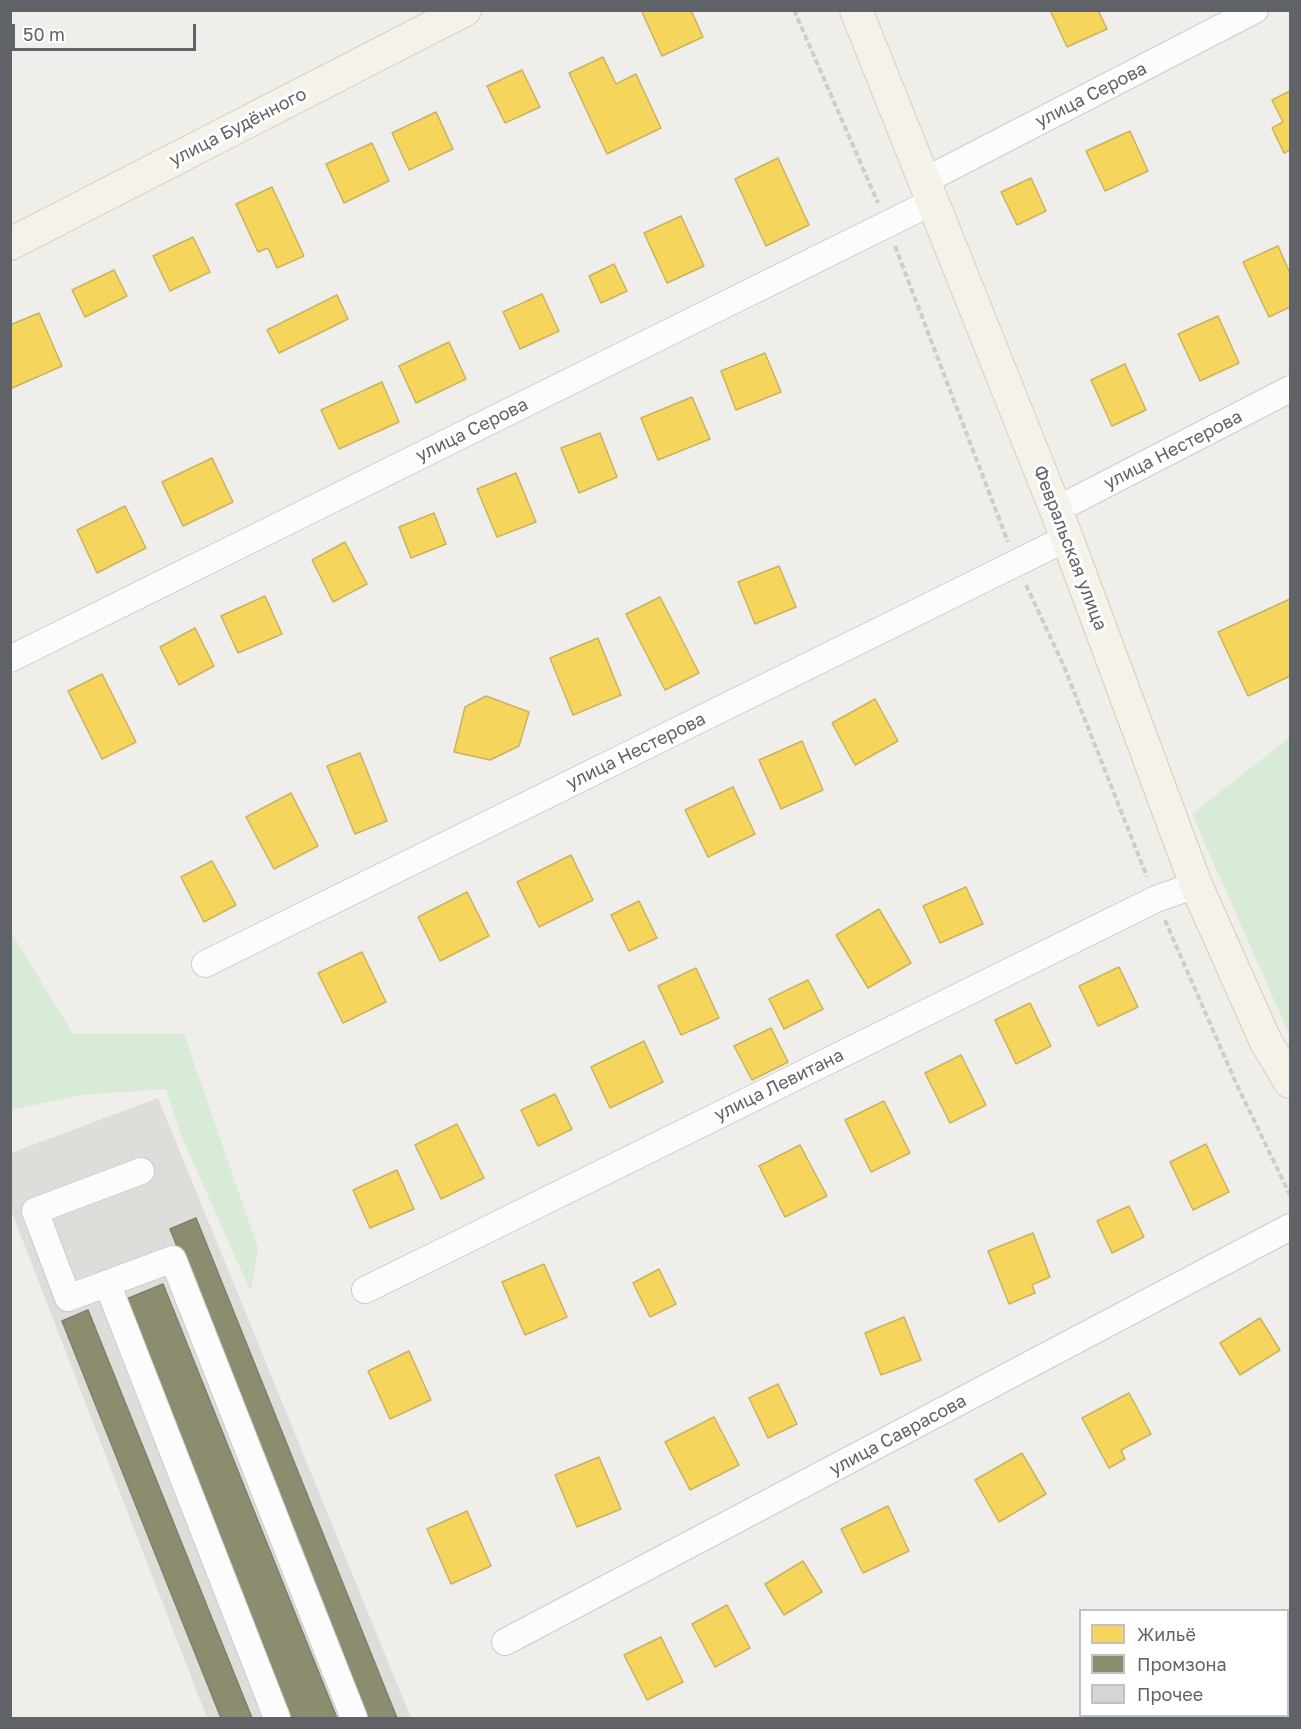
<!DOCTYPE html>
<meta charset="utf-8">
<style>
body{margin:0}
#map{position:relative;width:1301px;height:1729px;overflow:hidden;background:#efeeea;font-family:"Golos Text",sans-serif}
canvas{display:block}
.frame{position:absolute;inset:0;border:12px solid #5f6368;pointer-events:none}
.legend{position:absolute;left:1079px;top:1609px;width:210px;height:108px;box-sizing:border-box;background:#fff;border:2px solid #bfc1c3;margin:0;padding:8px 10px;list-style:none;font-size:18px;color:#5f6368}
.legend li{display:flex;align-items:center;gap:12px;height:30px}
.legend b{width:30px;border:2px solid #bfc1c3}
.scale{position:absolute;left:12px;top:24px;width:184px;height:27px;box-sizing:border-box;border:3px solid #5f6368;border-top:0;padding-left:8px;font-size:18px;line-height:21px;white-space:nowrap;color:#5f6368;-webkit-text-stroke:4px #fff;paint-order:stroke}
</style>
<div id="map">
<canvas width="1301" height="1729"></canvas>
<div class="frame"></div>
<ul class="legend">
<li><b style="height:16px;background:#f6d55c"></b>Жильё</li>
<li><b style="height:16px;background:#8c8c6e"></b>Промзона</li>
<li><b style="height:16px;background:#d6d5d3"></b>Прочее</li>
</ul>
<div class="scale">50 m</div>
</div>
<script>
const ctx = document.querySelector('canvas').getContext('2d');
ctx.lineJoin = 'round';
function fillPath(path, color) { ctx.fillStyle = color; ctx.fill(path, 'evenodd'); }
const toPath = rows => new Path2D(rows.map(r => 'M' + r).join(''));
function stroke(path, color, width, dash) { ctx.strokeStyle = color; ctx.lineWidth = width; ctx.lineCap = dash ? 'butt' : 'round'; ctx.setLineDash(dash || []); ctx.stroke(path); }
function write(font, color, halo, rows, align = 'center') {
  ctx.font = font + ' "Golos Text",sans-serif'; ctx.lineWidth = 6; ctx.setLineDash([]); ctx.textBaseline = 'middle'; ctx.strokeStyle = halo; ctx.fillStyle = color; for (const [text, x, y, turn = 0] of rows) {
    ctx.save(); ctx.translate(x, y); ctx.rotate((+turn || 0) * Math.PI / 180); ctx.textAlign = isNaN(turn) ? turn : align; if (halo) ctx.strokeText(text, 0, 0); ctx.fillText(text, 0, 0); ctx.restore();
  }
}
fillPath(toPath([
 [158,1098,411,1718,207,1718,11,1210,11,1153]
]), '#dfddda');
fillPath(toPath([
 [1290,737,1290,1036,1192,814],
 [11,932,73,1034,184,1034,258,1248,251,1292,181,1135,166,1089,81,1095,11,1110]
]), '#d8ebd6');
const homes = toPath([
 [641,10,691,10,703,37,662,56,641,10],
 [1050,10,1098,10,1107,29,1067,47,1050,10],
 [603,57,616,84,636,74,661,128,607,154,569,73,603,57],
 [522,70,540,107,505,123,487,86,522,70],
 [1290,91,1290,150,1284,153,1272,128,1283,122,1272,100,1290,91],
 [436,112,453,149,409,170,392,133,436,112],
 [1130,131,1148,171,1105,191,1086,151,1130,131],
 [372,143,389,181,344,203,326,164,372,143],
 [778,158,809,225,766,246,735,179,778,158],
 [1031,178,1046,211,1017,225,1001,192,1031,178],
 [272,187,304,256,277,268,268,248,258,252,236,204,272,187],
 [681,216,704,266,667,283,644,233,681,216],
 [193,237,210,272,170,291,153,256,193,237],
 [1278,246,1290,273,1290,307,1269,317,1243,262,1278,246],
 [614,264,627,291,601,303,589,276,614,264],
 [114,270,127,296,85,317,72,290,114,270],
 [542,294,559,331,520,349,503,312,542,294],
 [337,295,348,319,279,353,267,330,337,295],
 [39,313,62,366,10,389,10,325,39,313],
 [1218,316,1239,363,1200,381,1178,334,1218,316],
 [449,342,466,379,416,403,399,366,449,342],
 [765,353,781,392,736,410,721,371,765,353],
 [1125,364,1146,410,1112,426,1091,380,1125,364],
 [382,382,399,422,339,449,321,410,382,382],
 [692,397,710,439,658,460,641,418,692,397],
 [600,433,617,477,579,493,561,448,600,433],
 [212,458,233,502,183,526,162,482,212,458],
 [516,473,536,522,497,537,477,489,516,473],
 [125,506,146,548,97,573,77,530,125,506],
 [434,513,446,544,411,558,399,527,434,513],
 [345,542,367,584,333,602,312,560,345,542],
 [779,566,796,607,755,624,738,582,779,566],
 [265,596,282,634,238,653,221,616,265,596],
 [660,597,699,673,665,690,626,614,660,597],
 [1290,599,1290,676,1248,696,1218,632,1290,599],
 [195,628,214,666,179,685,160,647,195,628],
 [598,638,621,695,573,715,550,658,598,638],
 [102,674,136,742,102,759,68,691,102,674],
 [486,696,529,712,519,746,490,760,454,752,465,707,486,696],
 [875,699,898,741,855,765,832,723,875,699],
 [802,741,823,790,781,809,759,760,802,741],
 [360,753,387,821,355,834,327,766,360,753],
 [733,787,755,834,708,857,685,810,733,787],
 [291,793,318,846,274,869,246,817,291,793],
 [571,855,593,900,539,927,517,882,571,855],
 [212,861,236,905,204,922,181,877,212,861],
 [966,887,983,924,940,943,923,906,966,887],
 [467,892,489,936,440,961,418,917,467,892],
 [639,901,657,938,629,951,611,915,639,901],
 [879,909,911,963,868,988,836,935,879,909],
 [362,952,386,1002,343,1023,318,973,362,952],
 [1119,967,1138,1007,1098,1026,1079,986,1119,967],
 [696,968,719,1018,681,1035,658,986,696,968],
 [808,980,823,1009,784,1029,769,999,808,980],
 [1030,1003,1051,1046,1016,1064,995,1020,1030,1003],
 [771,1028,788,1062,752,1080,734,1046,771,1028],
 [644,1041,663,1082,610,1108,591,1067,644,1041],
 [961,1055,986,1105,950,1123,925,1073,961,1055],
 [555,1094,572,1129,538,1146,521,1110,555,1094],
 [884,1101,910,1153,871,1172,845,1120,884,1101],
 [457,1124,484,1178,441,1199,415,1145,457,1124],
 [1206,1144,1229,1192,1193,1210,1170,1162,1206,1144],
 [800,1145,827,1196,785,1217,759,1166,800,1145],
 [397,1170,414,1209,370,1228,353,1190,397,1170],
 [1129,1206,1144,1237,1112,1253,1097,1221,1129,1206],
 [1033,1233,1050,1277,1032,1285,1035,1293,1009,1304,988,1251,1033,1233],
 [544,1264,567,1317,525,1335,502,1282,544,1264],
 [659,1269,676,1304,650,1317,633,1283,659,1269],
 [904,1317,921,1360,881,1375,865,1333,904,1317],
 [1260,1318,1280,1350,1240,1375,1220,1343,1260,1318],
 [409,1351,431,1400,390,1419,368,1371,409,1351],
 [778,1384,797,1424,768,1438,749,1398,778,1384],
 [1129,1393,1151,1434,1121,1450,1125,1459,1109,1468,1082,1418,1129,1393],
 [714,1417,739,1465,690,1490,665,1442,714,1417],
 [1022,1453,1046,1494,999,1522,975,1480,1022,1453],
 [599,1457,621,1509,577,1527,555,1475,599,1457],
 [888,1506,909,1551,863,1573,841,1529,888,1506],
 [467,1511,491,1566,451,1584,427,1529,467,1511],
 [803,1561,822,1592,784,1615,765,1584,803,1561],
 [727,1605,750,1648,715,1667,692,1624,727,1605],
 [661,1637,683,1682,647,1700,624,1655,661,1637]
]);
fillPath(homes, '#f6d55c');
stroke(homes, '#c9b360', 1.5);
const industry = toPath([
 [196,1218,397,1718,366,1718,170,1229,196,1218],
 [163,1284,337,1718,285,1718,119,1302,163,1284],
 [88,1310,252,1718,221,1718,62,1321,88,1310]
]);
fillPath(industry, '#8c8c6e');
stroke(industry, '#7e806c', 1.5);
const building = toPath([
 [1290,1659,1290,1718,1185,1718,1191,1716,1288,1716,1288,1661,1290,1659]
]);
fillPath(building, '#d6d5d3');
stroke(building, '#deddd9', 1.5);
const minor = toPath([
 [926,180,1255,10],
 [1056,510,1290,389],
 [10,659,934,201],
 [205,964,1067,538],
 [141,1171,35,1211,68,1298,173,1259,354,1718],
 [107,1283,277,1718],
 [365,1290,1156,899,1196,885],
 [505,1642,1290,1227]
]);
const major = toPath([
 [856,10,1067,538,1196,885,1266,1042,1290,1082],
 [10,244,465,10]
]);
stroke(minor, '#cbcccc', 28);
stroke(major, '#d7ceb8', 34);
stroke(toPath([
 [794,10,878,203],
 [895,246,1008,542],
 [1026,585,1063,664,1147,877],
 [1165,920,1236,1083,1290,1195]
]), '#cacfcc', 4, [6, 3]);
stroke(minor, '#fdfcfc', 26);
stroke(major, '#f4f2e9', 32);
write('18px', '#5f6368', '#fff', [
 ["улица Серова",1091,95,-27],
 ["улица Будённого",238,127,-27],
 ["улица Серова",472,430,-26],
 ["улица Нестерова",1173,450,-27],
 ["Февральская улица",1070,548,69],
 ["улица Нестерова",636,751,-26],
 ["улица Левитана",779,1085,-26],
 ["улица Саврасова",898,1435,-28]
]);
</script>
